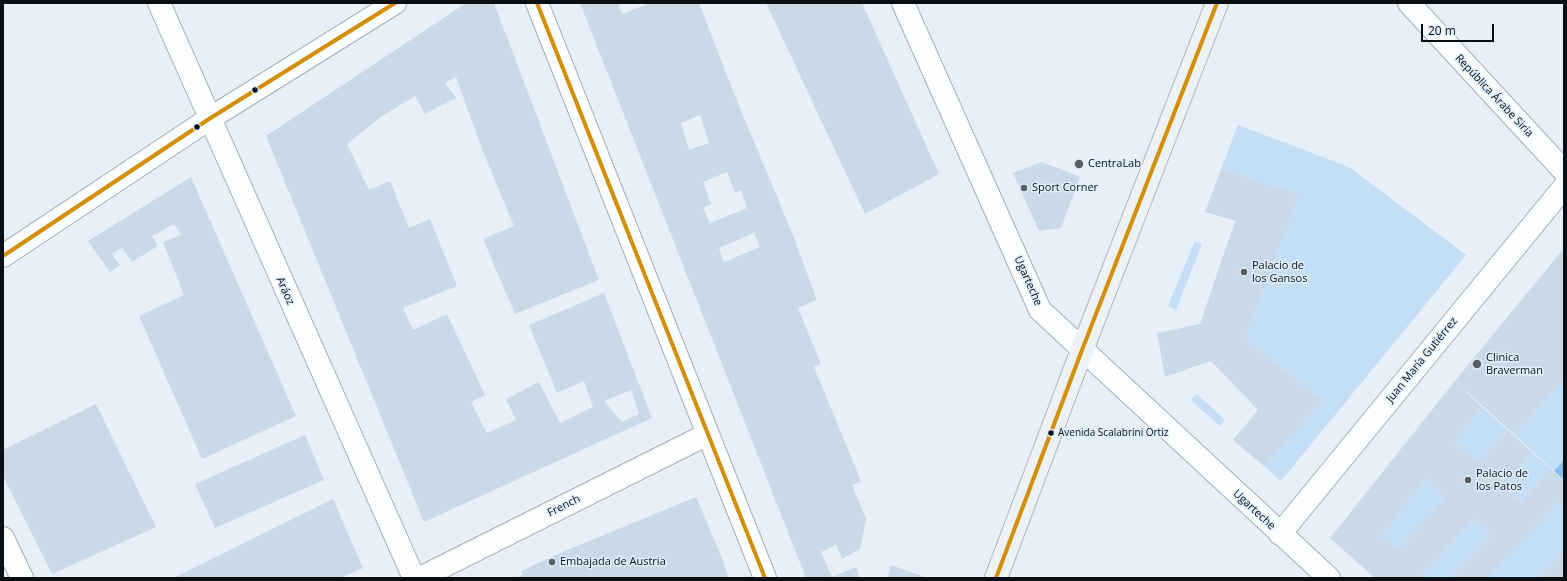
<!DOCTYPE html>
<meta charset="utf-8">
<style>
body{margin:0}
#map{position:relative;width:1567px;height:581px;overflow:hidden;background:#e7f0f8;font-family:"Open Sans",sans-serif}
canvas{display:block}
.frame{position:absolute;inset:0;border:4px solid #0a0f14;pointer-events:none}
.scale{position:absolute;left:1421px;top:24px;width:73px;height:18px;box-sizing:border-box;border:2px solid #0a0f14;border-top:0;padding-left:5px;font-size:12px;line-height:14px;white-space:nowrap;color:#0a0f14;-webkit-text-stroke:3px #e1f0fe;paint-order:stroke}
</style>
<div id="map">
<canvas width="1567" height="581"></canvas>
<div class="frame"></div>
<div class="scale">20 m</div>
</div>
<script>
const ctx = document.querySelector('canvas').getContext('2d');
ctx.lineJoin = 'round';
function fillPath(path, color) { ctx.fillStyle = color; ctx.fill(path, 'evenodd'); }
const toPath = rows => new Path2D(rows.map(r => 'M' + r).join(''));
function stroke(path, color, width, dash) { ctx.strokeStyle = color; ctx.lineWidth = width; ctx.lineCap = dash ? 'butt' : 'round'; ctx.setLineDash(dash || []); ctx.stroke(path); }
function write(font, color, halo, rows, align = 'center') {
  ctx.font = font + ' "Open Sans",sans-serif'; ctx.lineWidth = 3; ctx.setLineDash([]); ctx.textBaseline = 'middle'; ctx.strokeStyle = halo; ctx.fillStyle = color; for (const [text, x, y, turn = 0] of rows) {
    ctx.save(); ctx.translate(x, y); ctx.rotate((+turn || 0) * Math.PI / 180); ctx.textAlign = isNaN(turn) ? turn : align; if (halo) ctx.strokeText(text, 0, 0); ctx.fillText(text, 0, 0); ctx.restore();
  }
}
fillPath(toPath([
 [1238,125,1349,167,1466,255,1281,481,1264,466,1323,401,1245,338,1298,196,1221,169],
 [1195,241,1202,244,1176,310,1168,306],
 [1564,378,1564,460,1554,471,1515,435],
 [1197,394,1225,420,1220,426,1191,400],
 [1482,407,1508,430,1478,462,1454,441],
 [1533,453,1551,469,1521,502,1503,486],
 [1426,478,1446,497,1398,549,1382,536],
 [1559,502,1564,506,1564,551,1539,578,1487,578],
 [1473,519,1491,535,1450,578,1428,578,1423,574]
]), '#c4def6');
fillPath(toPath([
 [1564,460,1564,480,1554,471]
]), '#86bcee');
fillPath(toPath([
 [466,3,494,3,599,280,515,314,483,239,514,226,482,149,456,77,445,83,456,98,425,114,415,96,382,116,347,144,369,190,390,181,409,228,430,219,457,286,403,308,413,330,447,314,485,395,471,402,487,433,516,420,506,399,539,382,560,423,593,407,584,381,557,393,529,325,604,293,652,418,424,522,266,136],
 [631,390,639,414,622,422,604,401],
 [580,3,618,3,622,14,650,3,699,3,737,101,793,235,817,300,798,308,821,364,814,367,861,481,852,485,866,519,860,549,842,559,836,545,821,552,832,577,856,567,860,578,806,578],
 [700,115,709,143,689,150,681,123],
 [727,172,735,193,741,190,747,208,710,223,703,208,711,204,703,182],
 [754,233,760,247,724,262,719,248],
 [766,3,862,3,939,174,865,214],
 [1042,162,1080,177,1061,228,1039,231,1013,173],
 [1221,169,1299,195,1245,338,1323,401,1264,466,1233,440,1258,410,1211,361,1165,377,1157,333,1200,324,1235,221,1205,212],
 [191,177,296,416,202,459,139,316,184,295,163,242,181,235,174,224,167,228,152,236,158,246,132,262,122,248,112,254,120,265,110,272,88,241],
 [1564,248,1564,378,1515,435,1455,381],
 [1455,381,1482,407,1454,441,1478,462,1508,430,1533,453,1503,486,1521,502,1551,469,1564,481,1564,506,1559,502,1487,578,1450,578,1491,535,1473,519,1423,574,1428,578,1375,578,1330,538],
 [1426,478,1446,497,1398,549,1382,536],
 [96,404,156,527,52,574,3,476,3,450],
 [305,435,324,480,215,528,195,484],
 [696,497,719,551,729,578,516,578,523,574,521,571,560,553],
 [333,499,363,568,340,578,173,578],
 [1564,551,1564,578,1539,578],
 [891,565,922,576,921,578,887,578]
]), '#cad9e8');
const minor = toPath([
 [159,3,414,578],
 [537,3,765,578],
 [903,3,1040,310,1329,578],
 [1409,3,1564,171],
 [3,256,209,119,395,3],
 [1280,534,1564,187],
 [3,538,22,578],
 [420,578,708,434]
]);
const major = toPath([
 [996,578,1082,350,1217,3]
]);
stroke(minor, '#a7aeb4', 24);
stroke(major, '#adb6bf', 24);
stroke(minor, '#fbfdfe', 22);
stroke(major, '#eef2f5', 22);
stroke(toPath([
 [537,3,765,578],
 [3,256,209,119,395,3],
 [996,578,1082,350,1217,3]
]), '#d38f03', 4);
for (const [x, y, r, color] of [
 [255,90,3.5,"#0a0f14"],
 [197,127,3.5,"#0a0f14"],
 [1079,164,5,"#575e64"],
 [1024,188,4,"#575e64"],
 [1244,272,4,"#575e64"],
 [1477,364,5,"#575e64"],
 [1051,433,3.5,"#0a0f14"],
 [1468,480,4,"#575e64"],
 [552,562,4,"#575e64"]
]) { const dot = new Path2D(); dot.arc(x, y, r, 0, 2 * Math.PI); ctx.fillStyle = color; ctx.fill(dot); stroke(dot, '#e1f0fe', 1.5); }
write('10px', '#0a0f14', '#e1f0fe', [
 ["Avenida Scalabrini Ortiz",1058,433]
], 'left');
write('11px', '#0a0f14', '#e1f0fe', [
 ["República Árabe Siria",1494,96,47],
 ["Ugarteche",1028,281,66],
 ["Aráoz",285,291,66],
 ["Juan María Gutiérrez",1422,360,-51],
 ["French",564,506,-27],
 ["Ugarteche",1254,510,43]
]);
write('11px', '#0a0f14', '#e1f0fe', [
 ["CentraLab",1088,164],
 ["Sport Corner",1032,188],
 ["Palacio de",1252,266],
 ["los Gansos",1252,279],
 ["Clinica",1486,358],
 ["Braverman",1486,371],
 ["Palacio de",1476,474],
 ["los Patos",1476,487],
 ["Embajada de Austria",560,562]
], 'left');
</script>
